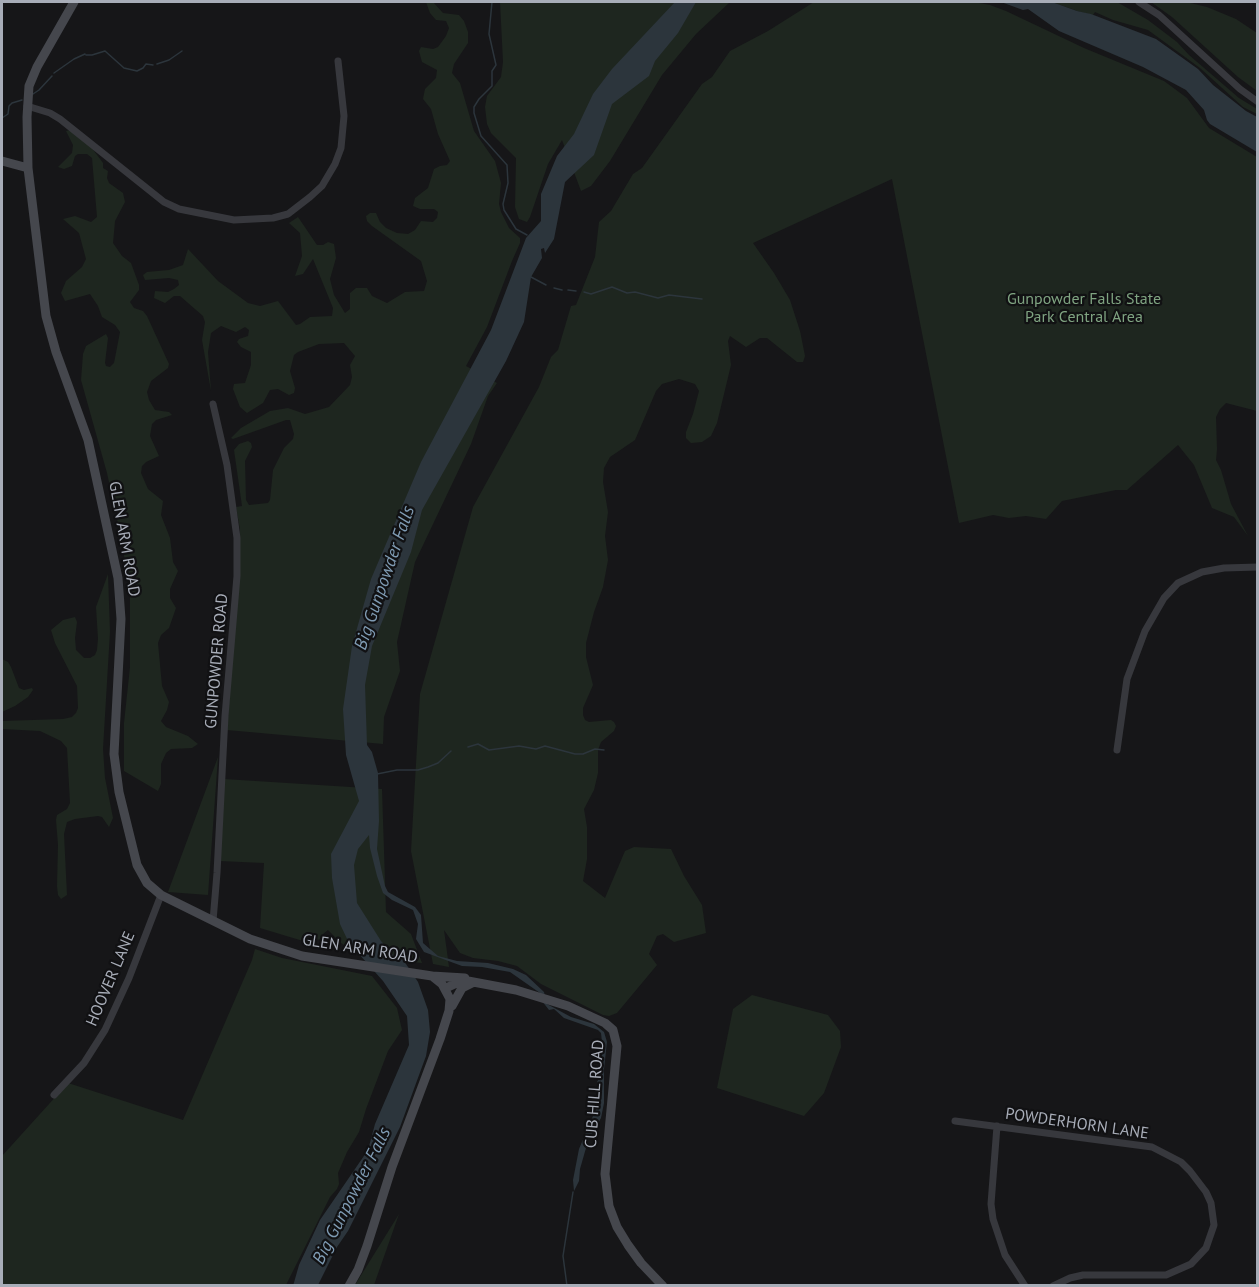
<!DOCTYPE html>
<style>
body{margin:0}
#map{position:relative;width:1259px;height:1287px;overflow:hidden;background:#161618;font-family:"PT Sans",sans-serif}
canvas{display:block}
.frame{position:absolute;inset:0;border:3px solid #a8adb8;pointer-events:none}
</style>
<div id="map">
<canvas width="1259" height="1287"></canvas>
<div class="frame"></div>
</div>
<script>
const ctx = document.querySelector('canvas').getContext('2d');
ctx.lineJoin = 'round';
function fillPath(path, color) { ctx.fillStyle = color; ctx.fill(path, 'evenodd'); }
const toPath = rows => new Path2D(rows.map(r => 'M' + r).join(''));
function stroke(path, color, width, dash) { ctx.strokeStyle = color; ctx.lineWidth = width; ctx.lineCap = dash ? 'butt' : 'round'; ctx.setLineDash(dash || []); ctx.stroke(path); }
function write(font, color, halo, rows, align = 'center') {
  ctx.font = font + ' "PT Sans",sans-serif'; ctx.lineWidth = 4.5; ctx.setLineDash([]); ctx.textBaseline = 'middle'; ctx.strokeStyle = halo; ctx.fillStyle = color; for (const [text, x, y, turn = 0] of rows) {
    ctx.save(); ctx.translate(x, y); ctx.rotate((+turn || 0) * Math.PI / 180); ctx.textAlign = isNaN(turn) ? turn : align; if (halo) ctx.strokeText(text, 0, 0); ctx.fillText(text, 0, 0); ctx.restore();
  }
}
fillPath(toPath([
 [426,2,433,2,443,13,459,15,464,21,468,32,468,43,454,64,452,73,460,83,474,131,495,161,501,183,499,204,501,212,509,228,520,238,520,243,512,261,487,327,466,366,497,383,488,396,471,444,415,562,397,642,400,671,384,717,383,744,227,730,240,553,240,529,236,507,242,506,234,450,239,444,248,441,251,443,252,447,245,461,246,500,249,505,268,503,270,500,273,470,284,448,293,439,294,434,290,420,286,420,233,439,231,438,241,428,270,411,288,408,305,414,329,407,350,385,352,377,350,365,355,356,344,343,319,344,298,352,294,355,290,371,295,388,294,393,289,395,278,389,270,390,263,403,247,413,240,407,233,389,234,384,245,383,251,365,251,352,241,347,237,342,239,339,248,336,249,330,245,327,236,332,221,326,211,333,208,352,211,391,202,340,205,322,203,316,180,296,174,296,165,303,154,298,155,291,168,292,174,289,179,285,178,280,169,278,145,280,143,275,147,272,169,270,183,265,188,249,218,281,248,303,260,306,278,301,296,325,300,324,310,317,332,316,333,308,313,259,303,274,295,276,302,256,300,233,289,223,298,217,317,245,323,245,328,242,334,244,336,258,330,279,334,295,345,313,350,309,350,293,356,288,367,288,372,296,387,303,405,292,424,291,427,281,421,261,372,226,367,221,366,216,370,213,376,213,380,222,386,228,397,233,408,234,415,230,421,221,433,222,437,218,438,212,434,209,420,209,413,206,415,198,428,188,434,169,440,166,447,165,450,161,438,134,431,109,423,99,425,89,436,78,437,70,422,62,419,51,421,47,433,49,438,47,446,36,449,28,446,21,436,20,430,13],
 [500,2,730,2,696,34,662,75,610,161,591,186,581,191,562,140,548,164,530,217,527,222,519,219,515,207,516,158,491,133,487,124,485,107,487,96,501,77,503,62],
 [814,2,974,2,990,5,1006,11,1084,48,1164,81,1187,98,1209,128,1257,157,1257,411,1226,403,1220,409,1216,417,1217,449,1216,460,1221,470,1231,504,1248,536,1234,517,1212,508,1194,465,1178,445,1127,490,1116,490,1062,501,1046,519,1026,516,1009,518,993,515,959,523,892,179,753,243,774,273,790,300,800,331,805,356,803,362,797,362,767,338,760,338,746,347,730,336,728,341,731,365,717,423,711,436,702,442,691,443,686,438,686,432,693,414,699,391,695,384,679,379,662,384,656,391,635,440,610,457,604,468,603,482,608,512,605,536,608,560,603,587,594,612,586,643,586,657,593,685,583,708,583,715,585,720,589,722,611,720,614,722,616,726,614,731,601,742,598,750,598,773,594,790,584,809,587,827,587,859,583,881,605,898,625,851,634,847,671,849,684,876,702,905,706,933,674,942,663,934,657,936,649,954,657,965,617,1013,609,1016,603,1015,541,984,517,966,498,961,473,958,460,953,444,930,449,967,433,964,411,851,420,694,473,507,539,387,551,357,558,350,571,306,576,305,595,257,599,222,611,211,633,174,642,168,702,84,712,77,730,51,768,31],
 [1052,2,1117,2,1148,20,1177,42,1189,55,1239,98,1257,109,1257,114,1243,107,1200,68,1148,30,1113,20,1095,12,1093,15,1077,11],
 [1151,2,1186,2,1207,7,1236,19,1257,33,1257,91,1238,77,1172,17],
 [70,130,89,144,103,163,103,168,108,171,107,178,109,183,123,193,125,202,115,221,113,243,122,256,131,263,139,285,139,290,130,302,134,308,143,311,147,316,169,364,168,368,151,381,147,392,149,400,155,410,169,412,172,415,156,420,152,424,150,436,159,456,146,462,142,466,141,473,148,489,163,501,161,515,170,538,173,562,178,571,170,589,170,598,176,608,169,628,161,635,158,643,162,686,169,702,167,710,161,721,166,727,188,736,198,744,192,748,171,749,166,753,161,764,161,784,158,791,124,771,124,723,130,667,130,595,122,542,107,473,81,380,83,354,86,346,106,334,108,338,105,363,106,366,110,367,114,363,120,332,115,325,102,317,98,306,90,294,65,301,61,293,66,281,82,267,86,259,79,233,63,219,75,216,91,222,97,217,92,158,87,154,78,154,75,156,72,166,64,169,58,167,72,153,73,145,66,131],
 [108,574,110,632,103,749,105,778,113,818,109,827,102,817,98,816,75,819,67,822,64,834,67,895,61,899,58,895,57,886,58,845,56,820,57,815,67,809,70,803,67,748,61,741,40,731,2,729,2,721,63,719,72,717,76,713,78,708,77,686,55,643,51,630,63,620,75,617,77,622,75,638,76,650,84,658,90,658,95,655,97,650,98,639,96,607],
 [2,659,8,662,11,667,19,688,24,690,32,688,33,690,28,697,15,706,2,712],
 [218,757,208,895,168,892],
 [224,779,382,789,386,912,411,934,422,963,362,957,341,943,328,930,323,934,326,939,303,941,260,928,264,863,219,861],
 [255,949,282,958,372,976,397,1008,402,1030,388,1051,366,1109,359,1132,347,1152,338,1173,339,1184,337,1189,330,1197,286,1285,2,1285,2,1156,68,1083,183,1120,252,960],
 [752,995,828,1015,840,1031,841,1047,824,1093,804,1116,717,1088,733,1009],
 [399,1214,374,1285,355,1285]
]), '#1e261f');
fillPath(toPath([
 [675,2,696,2,678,33,655,61,649,76,612,104,594,155,565,182,554,239,545,253,544,248,541,249,542,258,531,277,524,322,506,361,422,510,411,552,372,646,365,685,367,745,372,752,378,773,379,821,377,849,385,886,388,892,415,907,421,915,423,943,438,956,457,961,488,963,513,969,526,975,544,992,547,1004,571,1017,594,1024,604,1032,607,1042,604,1069,604,1103,601,1118,588,1141,580,1169,579,1181,574,1191,573,1180,579,1149,598,1104,599,1090,597,1082,601,1075,598,1069,603,1051,601,1033,598,1030,564,1018,554,1009,549,1010,542,1001,540,993,510,972,482,967,462,966,424,952,416,939,418,924,413,910,392,900,383,893,377,876,370,848,369,835,358,849,354,865,357,903,381,941,394,956,402,958,418,982,428,1010,430,1032,426,1056,400,1127,348,1231,337,1247,318,1285,293,1286,299,1265,320,1220,368,1150,375,1124,409,1045,407,1016,383,981,349,943,340,924,332,878,331,854,359,801,346,755,343,709,352,646,371,579,421,462,491,330,526,238,541,221,541,194,557,156,574,134,593,94,612,69],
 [1001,2,1052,2,1077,11,1091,14,1156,39,1198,69,1213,85,1246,111,1257,117,1257,152,1210,124,1207,120,1204,110,1186,90,1143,67,1059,31,1028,9,1023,10]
]), '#2c353c');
stroke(toPath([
 [492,2,489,34,496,65,492,71,492,86,479,99,474,107,474,113,481,136,507,165,508,183,503,204,504,210,516,229,527,235],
 [86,55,92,55,105,51,124,68,137,71,143,68,146,64,153,65],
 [157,64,169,60,182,51],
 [54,73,74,59,85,54],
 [33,94,39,90,52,76],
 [2,118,8,114,9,106,12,103,22,100],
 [531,277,546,285],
 [554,288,562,290],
 [568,290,576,291],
 [584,292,591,294,612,287,627,293,635,292,658,298,669,295,702,299],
 [468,747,478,744,489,750,519,746,536,749,545,746,575,754,583,754,595,749,604,750],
 [377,774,397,770,418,770,428,767,438,763,451,751],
 [567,1286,563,1256,573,1192]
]), '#2c353c', 1.5);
stroke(toPath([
 [1139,2,1159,15,1240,89,1258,102],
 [27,106,50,113,60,119,149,190,164,202,179,209,234,220,273,218,288,214,310,197,322,186,335,164,341,148,344,116,338,61],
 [213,404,227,465,237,538,237,576,225,716,217,873,213,921],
 [1117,750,1127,679,1145,631,1164,598,1178,583,1202,572,1224,568,1258,567],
 [54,1095,84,1063,105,1030,129,978,161,895],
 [955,1121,1152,1147,1181,1162,1190,1171,1206,1192,1211,1203,1214,1225,1206,1248,1191,1264,1166,1275,1083,1275,1070,1278,1053,1286],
 [997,1126,991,1204,993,1219,1005,1255,1025,1286]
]), '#37383d', 7);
stroke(toPath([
 [74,2,37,67,29,86,27,117,28,168,46,316,56,352,88,440,118,578,121,619,114,754,119,792,137,865,147,883,161,895,250,939,302,956,432,976,442,984,450,999,449,1011,440,1039,392,1167,367,1246,358,1270,349,1286],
 [2,161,28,168],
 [432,976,465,978],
 [446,988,459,982,468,981,516,990,568,1006,605,1023,613,1030,617,1046,605,1174,609,1206,617,1227,628,1245,641,1263,663,1286],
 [452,1006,462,988,474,982]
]), '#45474d', 9);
write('16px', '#7fa381', '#111113', [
 ["Gunpowder Falls State",1084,299],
 ["Park Central Area",1084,317]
]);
write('16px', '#a8adb8', '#111113', [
 ["GLEN ARM ROAD",124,539,80],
 ["GUNPOWDER ROAD",217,661,-85],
 ["GLEN ARM ROAD",360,949,9],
 ["HOOVER LANE",111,979,-67],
 ["CUB HILL ROAD",595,1094,-86],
 ["POWDERHORN LANE",1077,1124,8]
]);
write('italic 18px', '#7f9bb3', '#111113', [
 ["Big Gunpowder Falls",385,578,-71],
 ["Big Gunpowder Falls",352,1196,-63]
]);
</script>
